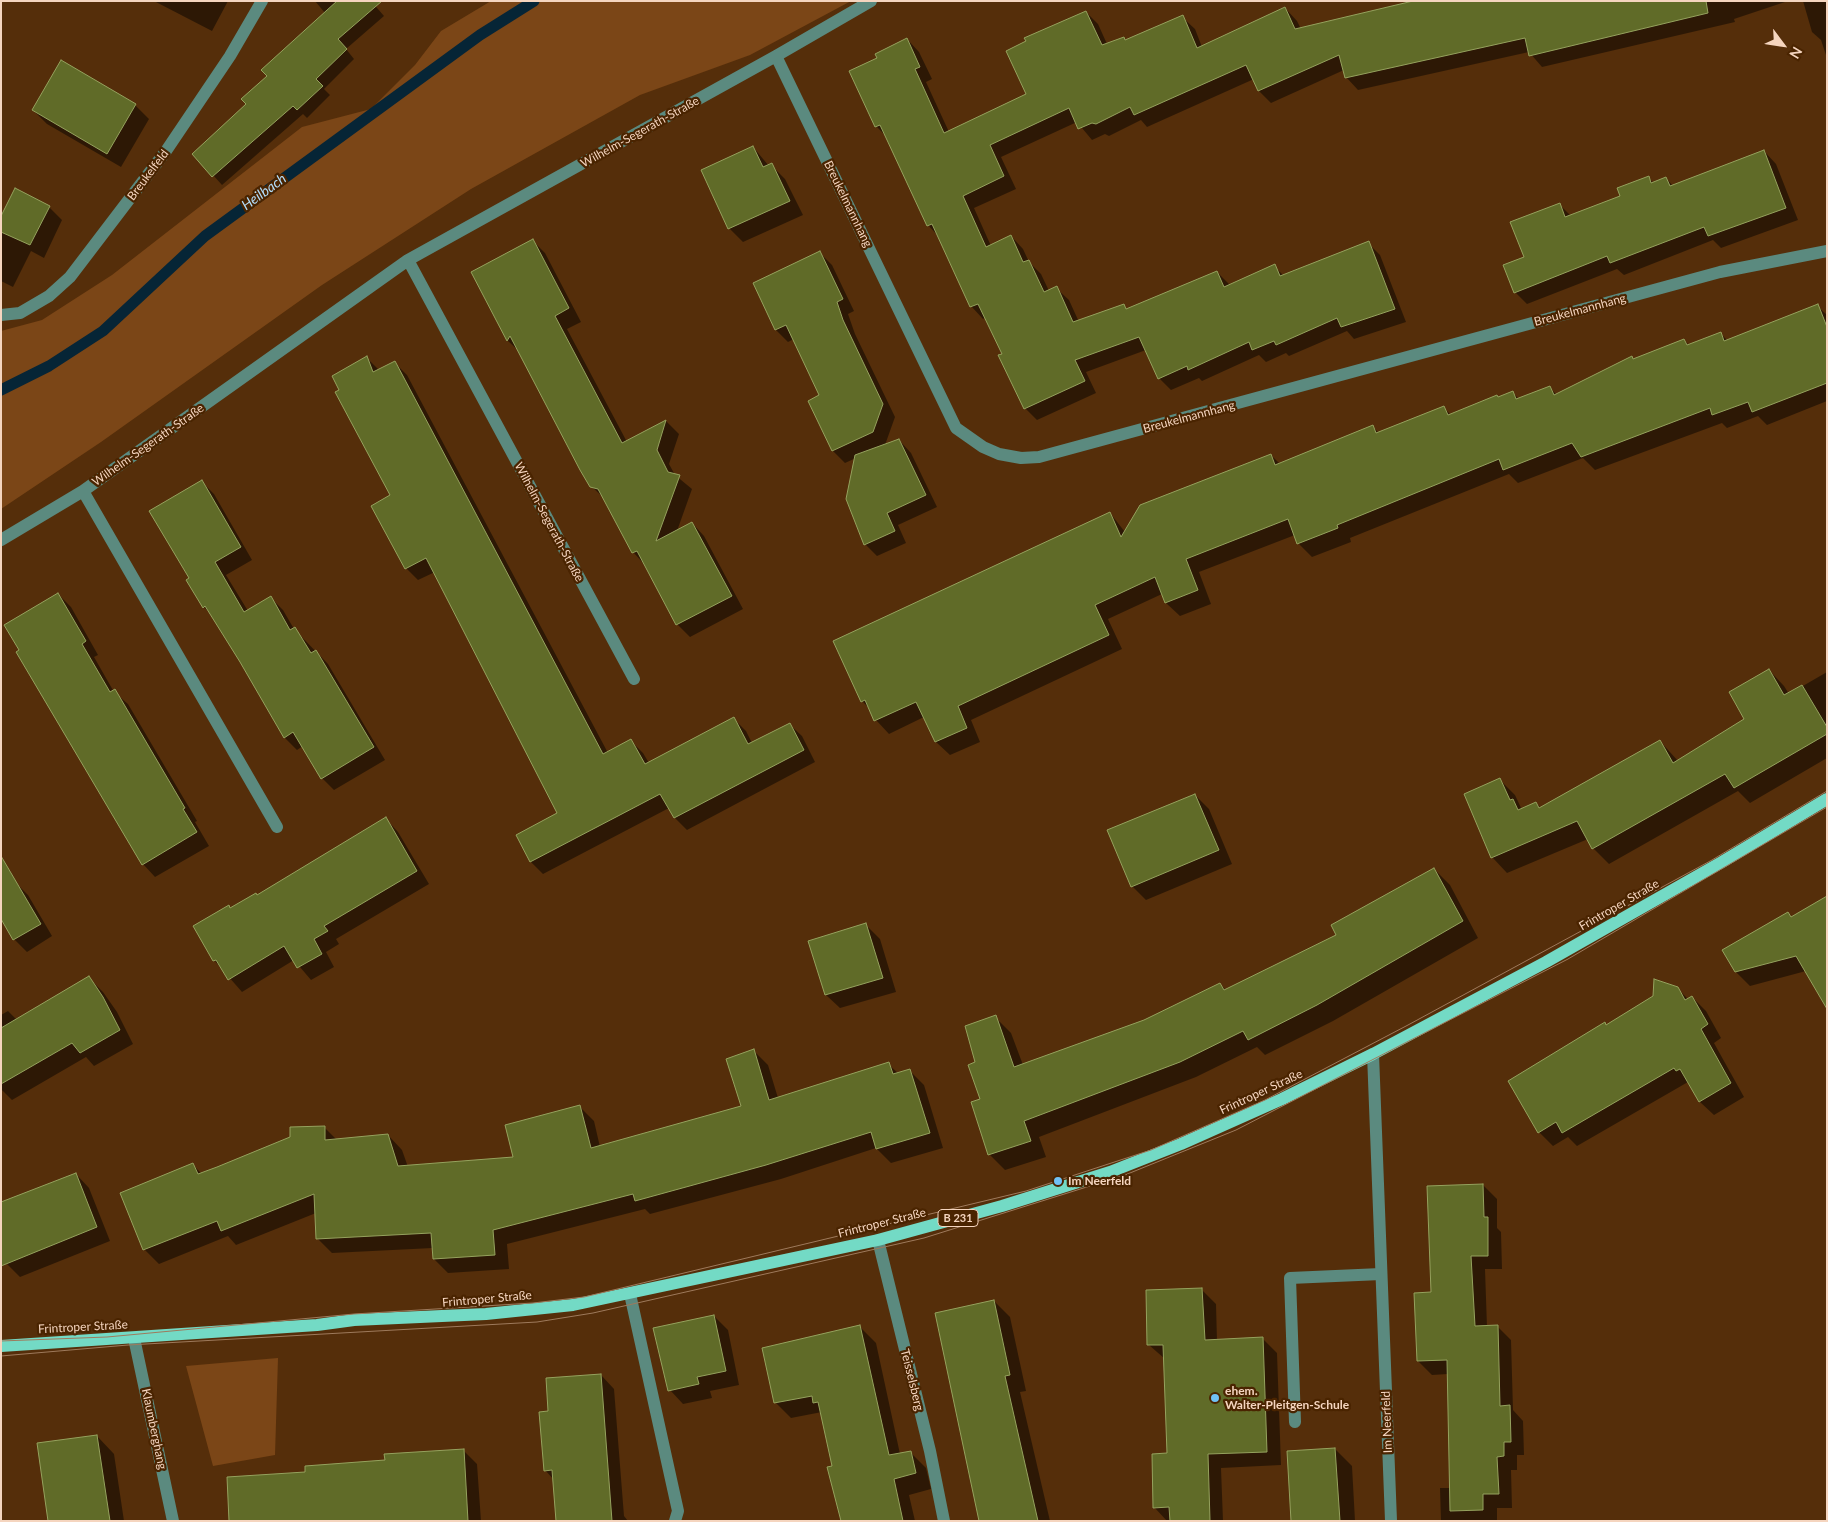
<!DOCTYPE html>
<meta charset="utf-8">
<style>
body{margin:0}
#map{position:relative;width:1828px;height:1522px;overflow:hidden;background:#552e0a;font-family:Lato,sans-serif}
canvas{display:block}
.frame{position:absolute;inset:0;border:2px solid #f5d5bf;pointer-events:none}
.north{position:absolute;left:1758px;top:20px;width:50px;height:50px;-webkit-text-stroke:4px #4a2400;paint-order:stroke;rotate:121deg;font-size:14px;font-weight:700;line-height:20px;text-align:center;color:#f5d5bf}
.north::after{content:'';display:block;margin:auto;width:18px;height:22px;background:#f5d5bf;clip-path:polygon(50% 0,100% 100%,50% 72%,0 100%)}
</style>
<div id="map">
<canvas width="1828" height="1522"></canvas>
<div class="frame"></div>
<div class="north">N</div>
</div>
<script>
const ctx = document.querySelector('canvas').getContext('2d');
ctx.lineJoin = 'round';
function fillPath(path, color) { ctx.fillStyle = color; ctx.fill(path, 'evenodd'); }
const toPath = rows => new Path2D(rows.map(r => 'M' + r).join(''));
function stroke(path, color, width, dash) { ctx.strokeStyle = color; ctx.lineWidth = width; ctx.lineCap = dash ? 'butt' : 'round'; ctx.setLineDash(dash || []); ctx.stroke(path); }
function write(font, color, halo, rows, align = 'center') {
  ctx.font = font + ' Lato,sans-serif'; ctx.lineWidth = 4.5; ctx.setLineDash([]); ctx.textBaseline = 'middle'; ctx.strokeStyle = halo; ctx.fillStyle = color; for (const [text, x, y, turn = 0] of rows) {
    ctx.save(); ctx.translate(x, y); ctx.rotate((+turn || 0) * Math.PI / 180); ctx.textAlign = isNaN(turn) ? turn : align; if (halo) ctx.strokeText(text, 0, 0); ctx.fillText(text, 0, 0); ctx.restore();
  }
}
fillPath(toPath([
 [491,1,851,1,750,55,640,95,471,189,322,285,101,442,1,509,1,331,42,320,112,275,302,127,371,109,415,65,441,31],
 [278,1358,275,1455,213,1466,186,1366]
]), '#7b4617');
fillPath(toPath([
 [154,1,228,1,212,31],
 [315,1,371,1,384,16,346,49,354,59,324,89,330,95,307,118,303,114,222,185,194,154,248,105,269,76,325,13],
 [1420,1,1788,1,1734,19,1735,22,1542,67,1529,52,1358,90,1346,77,1344,70,1271,103,1259,91,1254,79,1147,127,1141,120,1109,136,1105,134,1092,140,1077,122,1001,157,1016,189,974,208,991,246,1011,236,1023,249,1029,262,1041,274,1049,291,1056,288,1069,300,1079,322,1124,306,1128,310,1217,272,1230,285,1274,266,1284,276,1368,243,1380,255,1406,322,1354,339,1347,331,1289,356,1286,353,1266,362,1259,355,1202,381,1199,378,1171,390,1159,378,1146,350,1086,372,1096,393,1037,420,1025,408,986,317,983,319,971,306,939,237,928,225,888,138,876,126,878,59,907,39,919,52,932,79,926,82,949,132,1027,95,1086,12,1098,24,1107,44,1124,38,1127,41,1182,17,1195,29,1202,47,1285,8,1297,21,1301,29],
 [1803,1,1827,1,1827,58,1821,40,1812,32],
 [61,62,135,105,149,119,121,167,47,124,33,110],
 [753,147,769,166,771,165,785,179,803,215,743,242,729,228],
 [1764,151,1776,164,1798,220,1721,248,1713,240,1624,275,1617,269,1527,304,1515,292,1525,257,1559,204,1571,216,1621,196,1648,178,1654,183,1666,178,1673,186],
 [49,207,62,220,44,258,31,251,13,287,1,281,1,211,4,213],
 [532,240,545,253,581,322,567,329,627,442,666,421,679,434,669,464,675,475,692,489,677,531,692,523,704,536,743,609,690,637,677,624,646,566,633,552,605,499,591,486,521,353,508,341,473,272],
 [820,253,832,265,854,311,848,314,855,334,895,417,885,445,899,440,911,453,937,507,898,525,906,543,877,556,865,544,856,458,845,463,833,451,810,401,821,396,794,339,788,342,776,330],
 [1817,306,1827,315,1827,401,1767,425,1758,416,1727,428,1722,423,1595,470,1583,458,1518,483,1509,474,1350,538,1351,542,1312,557,1298,543,1295,535,1199,572,1211,604,1180,616,1166,603,1162,594,1108,619,1122,649,971,720,980,742,950,755,936,742,924,717,889,734,876,720,870,709,862,701,1110,513,1125,532,1271,455,1280,464,1373,427,1379,433,1444,408,1451,415,1513,393,1519,399,1549,387,1557,395,1632,357,1634,360,1684,340,1690,346,1721,334,1728,341],
 [366,357,379,370,394,362,407,375,608,753,631,741,643,753,649,763,734,719,746,731,752,743,789,724,802,736,815,762,687,830,675,818,669,808,543,874,531,862,517,836,559,814,435,572,418,580,406,568],
 [202,482,214,494,252,560,226,575,248,611,271,598,283,610,294,629,328,664,385,760,334,790,322,778,303,746,297,750,285,738,241,661,214,617,204,607,190,578],
 [58,594,71,607,98,655,94,657,114,692,128,704,197,821,195,822,209,846,155,877,143,864,21,650],
 [1769,670,1784,686,1789,694,1827,672,1827,758,1750,803,1738,791,1609,864,1593,848,1588,839,1507,873,1492,857,1500,780,1515,795,1522,810,1536,803,1541,808,1660,741,1678,761,1746,720],
 [1195,795,1209,809,1232,864,1146,900,1132,886],
 [386,819,398,832,429,884,336,939,339,944,326,952,334,967,311,980,294,960,242,992,214,960,230,909,257,896],
 [1434,869,1450,885,1478,938,1333,1021,1265,1055,1257,1047,1196,1077,1039,1137,1046,1157,1005,1170,989,1154,977,1063,995,1017,1011,1033,1023,1065,1144,1021,1220,984,1226,990,1338,935],
 [16,883,28,895,52,936,27,952,14,939,1,917],
 [1788,913,1792,918,1806,971,1750,986,1736,972],
 [866,925,880,939,896,992,840,1008,826,995],
 [89,978,103,992,117,1012,133,1044,94,1066,86,1057,12,1100,1,1089,1,1015,8,1011,17,1020],
 [1677,988,1688,999,1692,997,1706,1011,1721,1038,1714,1043,1744,1097,1714,1115,1700,1102,1688,1082,1577,1146,1568,1137,1553,1146,1539,1132,1607,1026],
 [753,1050,768,1065,778,1098,888,1064,899,1074,910,1071,924,1085,943,1148,891,1163,876,1148,781,1179,650,1214,645,1209,507,1244,509,1269,448,1273,434,1259,433,1248,332,1253,318,1239,316,1213,236,1245,228,1236,159,1264,144,1249,193,1165,202,1174,324,1127,337,1140,388,1135,402,1150,408,1167,515,1158,580,1107,594,1121,600,1147,742,1107],
 [76,1174,89,1188,110,1241,20,1277,6,1263],
 [1483,1185,1497,1199,1497,1228,1501,1232,1502,1269,1485,1269,1487,1327,1497,1326,1511,1340,1513,1410,1523,1421,1524,1455,1517,1455,1517,1470,1511,1470,1512,1508,1497,1508,1497,1521,1441,1521,1440,1488,1451,1488,1448,1374,1432,1375,1418,1361,1433,1294],
 [1202,1290,1216,1304,1217,1341,1263,1339,1277,1353,1281,1465,1221,1468,1223,1521,1167,1521,1154,1507,1168,1454,1165,1359,1149,1345],
 [994,1301,1010,1317,1026,1391,1020,1392,1050,1521,981,1521],
 [714,1316,728,1330,739,1385,710,1391,712,1398,683,1404,670,1390],
 [860,1327,876,1343,900,1454,910,1452,926,1468,931,1489,909,1495,915,1521,842,1521,828,1468,834,1467,822,1412,791,1418,775,1402],
 [601,1375,614,1389,624,1516,628,1521,591,1521,545,1470,550,1412],
 [97,1436,114,1454,124,1521,49,1521],
 [1335,1449,1352,1466,1355,1521,1292,1521],
 [463,1450,477,1464,481,1521,231,1521,307,1473]
]), '#0007');
stroke(toPath([
 [1,390,49,366,103,331,205,236,480,35,534,1]
]), '#062536', 11);
const building = toPath([
 [337,1,382,1,338,39,347,49,316,79,323,86,297,110,293,106,212,177,192,154,246,104,241,99,267,76,261,70,337,1],
 [1413,1,1706,1,1708,13,1529,56,1525,38,1345,78,1339,55,1258,91,1246,65,1134,115,1130,107,1096,124,1092,123,1078,129,1069,108,990,145,1004,176,963,196,986,247,1011,235,1023,262,1029,260,1044,292,1057,286,1073,322,1124,304,1126,309,1217,271,1224,287,1275,264,1280,276,1369,241,1395,309,1341,327,1337,318,1276,345,1274,341,1252,350,1249,342,1188,370,1187,366,1158,379,1139,337,1075,360,1085,381,1024,409,998,355,1002,354,978,304,970,307,932,224,927,226,880,125,875,127,849,71,877,58,875,54,907,38,920,67,915,69,944,133,1026,94,1006,51,1026,41,1024,38,1086,11,1102,45,1124,37,1125,40,1183,15,1197,48,1285,7,1295,29,1413,1],
 [61,60,136,104,107,154,32,110,61,60],
 [753,146,763,167,772,163,790,201,728,229,701,170,753,146],
 [1764,150,1786,208,1708,236,1704,227,1610,263,1607,256,1514,293,1503,265,1524,257,1510,222,1560,203,1565,217,1620,196,1617,188,1649,176,1651,183,1666,177,1670,186,1764,150],
 [15,188,50,206,30,245,1,232,1,216,15,188],
 [533,239,569,308,555,316,622,443,666,420,657,450,668,472,680,475,656,541,692,522,732,596,676,625,637,551,632,553,598,489,590,487,580,470,510,336,507,341,471,272,533,239],
 [820,251,843,299,837,302,843,320,883,404,873,432,832,451,808,401,819,395,786,325,775,330,753,283,820,251],
 [1818,304,1827,327,1827,383,1752,412,1748,402,1712,415,1710,408,1581,457,1572,443,1503,470,1499,459,1337,525,1338,528,1297,544,1288,519,1186,559,1198,590,1165,603,1155,577,1095,605,1109,635,958,706,967,728,935,742,916,702,874,721,865,700,861,702,833,641,1110,512,1121,537,1140,505,1271,454,1275,465,1373,425,1376,433,1444,406,1448,415,1497,395,1498,397,1513,391,1516,399,1550,386,1554,395,1632,356,1633,359,1684,339,1687,345,1721,332,1724,341,1818,304],
 [367,356,373,372,395,361,603,754,631,739,645,764,734,717,748,744,790,723,804,750,674,818,660,794,530,862,516,835,557,813,426,558,405,569,371,506,390,495,335,392,339,390,332,376,367,356],
 [899,439,926,495,887,513,895,531,864,545,846,499,855,455,899,439],
 [202,480,241,547,215,562,244,612,271,596,290,630,295,627,311,653,316,650,374,747,321,779,293,732,284,738,240,662,205,606,203,608,186,580,189,578,149,511,202,480],
 [58,593,86,641,82,644,110,692,115,689,185,808,183,809,197,832,142,865,16,652,19,650,4,625,58,593],
 [1769,669,1784,695,1802,685,1827,727,1827,734,1734,788,1725,774,1592,849,1577,821,1491,858,1464,794,1500,778,1510,800,1513,799,1518,810,1536,802,1539,808,1660,740,1673,763,1744,719,1729,692,1769,669],
 [1195,794,1219,850,1131,887,1107,830,1195,794],
 [386,817,417,871,324,926,328,931,314,939,322,954,297,968,284,946,228,980,216,960,213,961,193,926,229,905,230,908,256,893,257,895,386,817],
 [1,856,41,924,13,940,1,919,1,856],
 [1434,868,1463,921,1317,1005,1248,1040,1243,1031,1180,1062,1024,1121,1031,1141,988,1155,971,1102,980,1099,968,1065,975,1062,965,1026,996,1015,1014,1067,1144,1020,1220,983,1224,990,1336,935,1331,925,1434,868],
 [1827,896,1827,1009,1796,956,1735,972,1722,950,1788,912,1791,917,1827,896],
 [866,923,883,978,825,995,808,941,866,923],
 [89,976,103,997,120,1030,80,1053,72,1043,1,1084,1,1028,89,976],
 [1654,979,1678,987,1685,1000,1692,996,1708,1024,1701,1029,1731,1083,1699,1102,1680,1069,1676,1071,1674,1068,1562,1133,1556,1122,1538,1133,1508,1081,1605,1022,1606,1025,1653,996,1654,979],
 [754,1049,769,1100,889,1062,893,1074,910,1069,930,1133,876,1149,871,1132,766,1165,635,1201,633,1194,493,1230,495,1255,433,1259,431,1233,316,1239,314,1194,221,1231,217,1221,143,1250,120,1193,193,1163,198,1174,217,1167,290,1137,290,1127,325,1126,325,1140,388,1134,398,1166,513,1157,505,1125,580,1105,591,1148,741,1106,726,1059,754,1049],
 [76,1173,97,1227,1,1266,1,1202,76,1173],
 [1483,1184,1484,1217,1488,1217,1488,1256,1471,1256,1475,1326,1498,1325,1500,1406,1510,1405,1511,1442,1504,1442,1504,1456,1497,1457,1499,1494,1483,1494,1483,1510,1450,1511,1447,1360,1417,1361,1414,1293,1431,1292,1427,1186,1483,1184],
 [1202,1288,1205,1340,1263,1337,1267,1452,1208,1454,1210,1521,1170,1521,1169,1507,1153,1508,1152,1454,1167,1453,1163,1345,1147,1345,1146,1290,1202,1288],
 [994,1300,1010,1375,1005,1376,1038,1521,979,1521,935,1313,994,1300],
 [714,1315,726,1371,697,1377,699,1384,668,1391,653,1328,714,1315],
 [860,1325,889,1455,911,1451,916,1473,894,1479,903,1521,841,1521,827,1467,832,1466,818,1402,813,1403,812,1396,774,1403,762,1348,860,1325],
 [601,1374,612,1521,556,1521,552,1470,544,1471,539,1412,548,1411,546,1378,601,1374],
 [97,1435,110,1521,48,1521,37,1443,97,1435],
 [1335,1448,1340,1521,1291,1521,1287,1451,1335,1448],
 [464,1449,468,1521,229,1521,227,1477,305,1472,305,1466,385,1460,384,1454,464,1449]
]);
fillPath(building, '#606b28');
stroke(building, '#95a25e', 1);
stroke(toPath([
 [776,56,956,428,983,447,999,454,1021,458,1039,457,1720,272,1827,251],
 [408,260,634,679],
 [1,315,20,313,49,296,70,277,166,151,230,56,262,1],
 [83,491,277,827],
 [1,540,83,491,408,260,776,56,871,1],
 [1373,1054,1391,1521],
 [878,1240,930,1451,944,1521],
 [630,1294,678,1511,675,1521],
 [134,1338,173,1521],
 [1295,1422,1290,1278,1381,1274]
]), '#5b8a7f', 12);
stroke(toPath([
 [1,1346,317,1325,354,1320,486,1314,573,1305,878,1240,1002,1206,1110,1172,1181,1144,1282,1099,1373,1054,1546,962,1722,862,1827,799]
]), '#73dac5', 12);
stroke(toPath([
 [1,1341,107,1337,354,1314,533,1303,584,1297,1026,1191,1151,1150,1265,1100,1408,1025,1712,860,1827,791],
 [1,1356,128,1345,537,1322,593,1313,924,1238,1125,1175,1236,1130,1568,959,1827,807]
]), '#9e7a5c', 1);
for (const [x, y, r, color] of [
 [1058,1181,5,"#70c1f4"],
 [1215,1398,5,"#70c1f4"]
]) { const dot = new Path2D(); dot.arc(x, y, r, 0, 2 * Math.PI); ctx.fillStyle = color; ctx.fill(dot); stroke(dot, '#4a2400', 2); }
for (const [x, y, w] of [
 [958,1218,40]
]) { const box = new Path2D(); box.roundRect(x - w / 2, y - 8.5, w, 17, 4); ctx.fillStyle = '#4a2400'; ctx.fill(box); stroke(box, '#f5d5bf', 1); }
write('bold 11px', '#f5d5bf', null, [
 ["B 231",958,1218]
]);
write('12px', '#f5d5bf', '#4a2400', [
 ["Wilhelm-Segerath-Straße",640,132,-29],
 ["Breukelfeld",148,175,-53],
 ["Breukelmannhang",848,204,64],
 ["Breukelmannhang",1580,310,-15],
 ["Breukelmannhang",1189,417,-15],
 ["Wilhelm-Segerath-Straße",148,445,-35],
 ["Wilhelm-Segerath-Straße",549,522,62],
 ["Frintroper Straße",1619,905,-30],
 ["Frintroper Straße",1261,1092,-25],
 ["Frintroper Straße",882,1223,-14],
 ["Frintroper Straße",487,1299,-5],
 ["Frintroper Straße",83,1327,-3],
 ["Teisselsberg",912,1380,76],
 ["Im Neerfeld",1387,1422,-92],
 ["Klaumberghang",154,1429,78]
]);
write('bold 12px', '#f5d5bf', '#4a2400', [
 ["Im Neerfeld",1068,1181],
 ["ehem.",1225,1391],
 ["Walter-Pleitgen-Schule",1225,1405]
], 'left');
write('italic 14px', '#b3defb', '#4a2400', [
 ["Heilbach",264,192,-36]
]);
</script>
